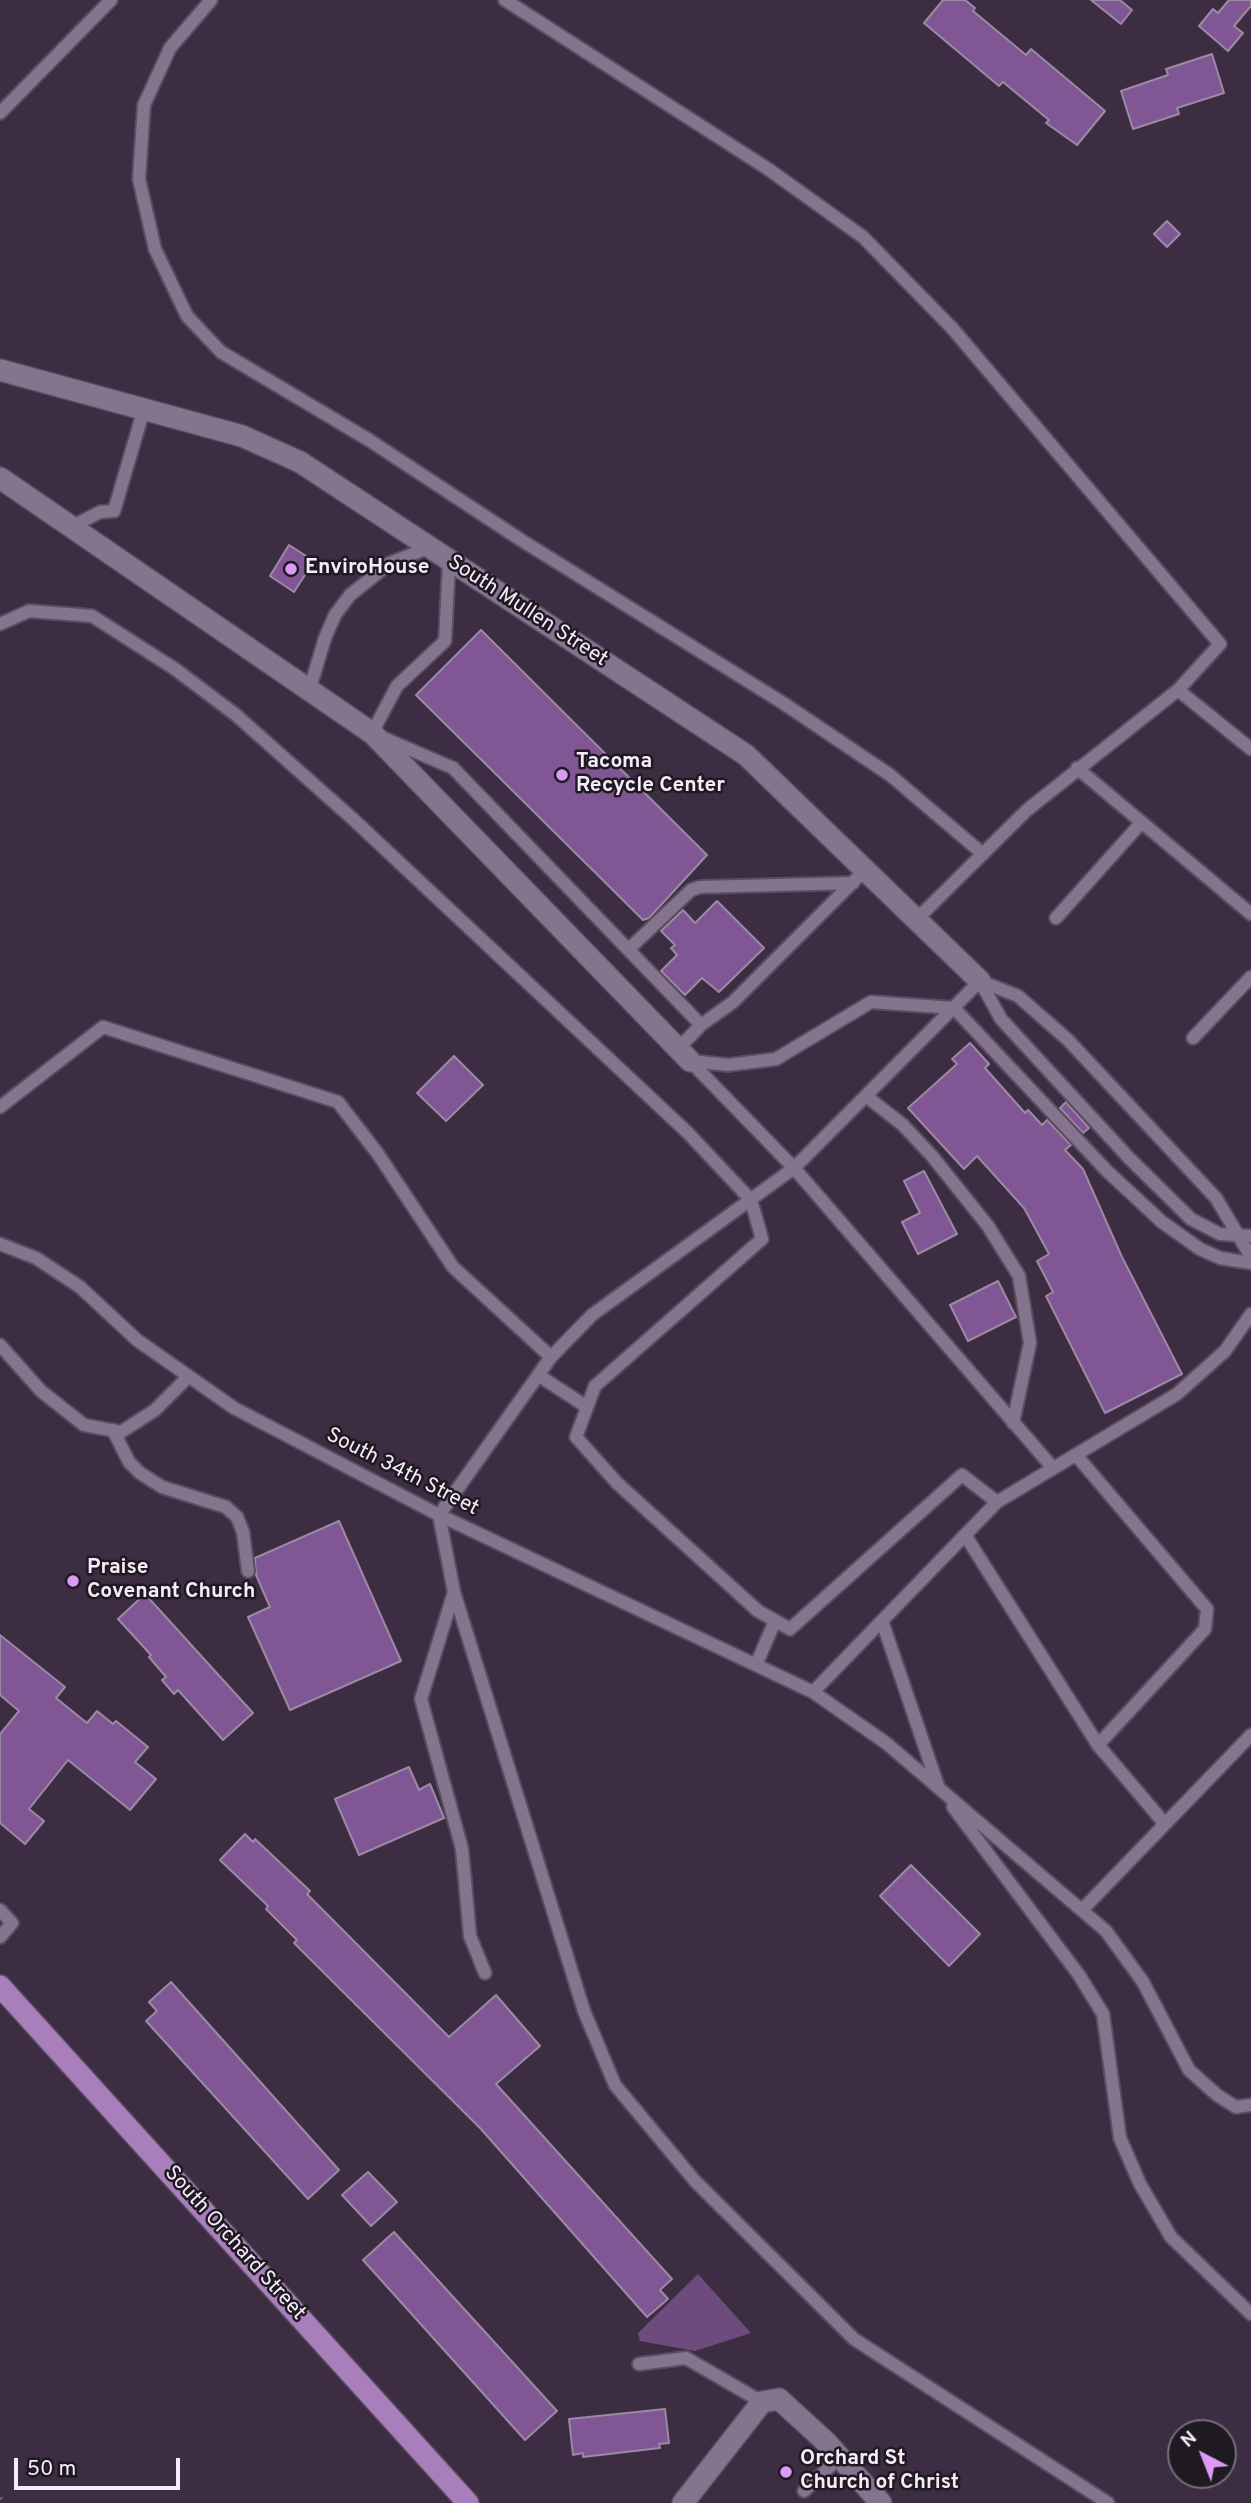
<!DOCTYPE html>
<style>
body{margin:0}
#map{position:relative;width:1251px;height:2503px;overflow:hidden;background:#3c2d43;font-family:Overpass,sans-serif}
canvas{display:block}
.north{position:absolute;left:1167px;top:2419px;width:70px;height:70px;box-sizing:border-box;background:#1f1922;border:2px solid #756d78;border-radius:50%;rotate:318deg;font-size:19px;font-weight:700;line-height:28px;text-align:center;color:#f5ebf9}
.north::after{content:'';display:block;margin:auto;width:24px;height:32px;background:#da9af6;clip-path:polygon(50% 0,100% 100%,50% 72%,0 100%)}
.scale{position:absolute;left:14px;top:2458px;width:166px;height:32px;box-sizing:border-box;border:4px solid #f5ebf9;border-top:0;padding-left:9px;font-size:21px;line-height:24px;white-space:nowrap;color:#f5ebf9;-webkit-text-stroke:5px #1f1922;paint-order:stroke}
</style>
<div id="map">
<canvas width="1251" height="2503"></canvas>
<div class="north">N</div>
<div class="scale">50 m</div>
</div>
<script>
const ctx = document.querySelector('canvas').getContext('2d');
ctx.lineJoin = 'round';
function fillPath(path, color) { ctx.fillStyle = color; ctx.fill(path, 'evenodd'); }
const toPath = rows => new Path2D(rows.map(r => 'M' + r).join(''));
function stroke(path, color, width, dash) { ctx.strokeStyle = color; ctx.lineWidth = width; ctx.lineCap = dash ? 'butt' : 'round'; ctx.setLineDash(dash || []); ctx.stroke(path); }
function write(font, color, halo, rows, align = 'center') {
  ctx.font = font + ' Overpass,sans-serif'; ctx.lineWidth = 5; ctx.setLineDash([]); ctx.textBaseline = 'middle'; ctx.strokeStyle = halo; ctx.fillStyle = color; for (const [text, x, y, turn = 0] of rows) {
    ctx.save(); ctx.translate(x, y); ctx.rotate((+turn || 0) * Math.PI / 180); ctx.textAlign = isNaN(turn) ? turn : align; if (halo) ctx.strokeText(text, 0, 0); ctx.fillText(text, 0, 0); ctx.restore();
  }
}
fillPath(toPath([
 [698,2274,751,2333,695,2351,640,2341,638,2333]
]), '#6d4b7c');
const building = toPath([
 [943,0,965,0,975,8,973,11,1026,55,1031,49,1105,111,1077,145,1046,123,1049,120,1003,82,999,86,924,23,943,0],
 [1091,0,1120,0,1132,10,1121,24,1091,0],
 [1229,0,1251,0,1251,6,1234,26,1243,33,1228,51,1199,26,1213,9,1218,13,1229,0],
 [1212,54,1224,93,1177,108,1179,114,1133,129,1121,91,1168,75,1166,69,1212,54],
 [1167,221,1180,234,1167,247,1154,234,1167,221],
 [289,545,314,561,294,592,270,576,289,545],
 [481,630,707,855,649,918,643,920,416,695,481,630],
 [717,901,764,948,719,992,702,978,685,995,661,971,677,955,671,948,675,945,661,931,683,910,695,923,717,901],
 [970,1043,989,1064,985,1068,1025,1113,1028,1110,1042,1125,1047,1120,1071,1145,1065,1150,1083,1169,1122,1257,1182,1374,1105,1413,1046,1296,1053,1292,1037,1261,1049,1254,1024,1208,977,1156,964,1169,908,1108,957,1064,952,1059,970,1043],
 [454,1056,483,1085,446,1121,417,1093,454,1056],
 [1066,1102,1089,1128,1083,1133,1060,1108,1066,1102],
 [924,1171,957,1234,918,1254,902,1222,920,1213,904,1181,924,1171],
 [998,1281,1016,1317,968,1341,950,1305,998,1281],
 [339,1521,401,1661,290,1710,248,1617,270,1607,256,1575,255,1558,339,1521],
 [145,1594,253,1713,223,1740,178,1690,174,1694,162,1680,166,1677,149,1657,151,1655,118,1619,145,1594],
 [0,1635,65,1687,56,1698,87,1723,97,1711,113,1724,116,1721,148,1747,135,1762,156,1779,130,1810,68,1760,29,1809,44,1821,25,1844,0,1823,0,1734,19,1711,0,1695,0,1635],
 [409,1767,419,1790,430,1784,444,1818,359,1855,335,1799,409,1767],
 [245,1834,253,1842,255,1839,310,1891,307,1894,449,2037,496,1995,540,2046,496,2084,672,2279,660,2290,668,2299,647,2317,480,2128,294,1943,297,1940,266,1909,268,1906,220,1860,245,1834],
 [911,1865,980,1934,949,1966,880,1896,911,1865],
 [171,1982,339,2170,308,2199,146,2021,157,2011,149,2002,171,1982],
 [368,2172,397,2202,371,2226,342,2195,368,2172],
 [394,2232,557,2411,525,2440,363,2260,394,2232],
 [665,2409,669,2443,659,2444,660,2448,583,2457,583,2453,573,2455,569,2419,665,2409]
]);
fillPath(building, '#815694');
stroke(building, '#9b8aa3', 2);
const lane = toPath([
 [211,0,170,48,144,105,139,179,155,249,187,316,221,352,369,440,521,540,783,703,890,775,983,854],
 [505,0,768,169,863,237,952,328,1220,644,1178,690],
 [0,113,111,0],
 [71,527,100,512,114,511,144,409],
 [449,562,445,641,397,686,372,733,453,768,701,1025],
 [0,624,29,611,92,616,175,669,236,715,354,820,688,1133,751,1200,762,1239,595,1386,576,1437,617,1483,758,1611,790,1629,962,1475,997,1502],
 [310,688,325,638,335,615,350,595,390,563,428,548],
 [1077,768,1251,914],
 [1056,918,1141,823],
 [916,920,1027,810,1178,690,1251,749],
 [629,949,691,890,700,887,853,883],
 [980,981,794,1168,592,1315,551,1357,439,1515,454,1592,584,2011,615,2085,695,2181,854,2339,1108,2503],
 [980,981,1018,996,1068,1040,1216,1198,1251,1257],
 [980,981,1001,1019,1129,1158,1191,1219,1220,1234,1251,1236],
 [954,1008,1107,1171,1162,1222,1200,1249,1220,1258,1251,1263],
 [1193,1038,1251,977],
 [678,1049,701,1025,733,1002,865,870],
 [690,1061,794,1168,1053,1468],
 [690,1061,728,1065,776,1059,871,1002,954,1008],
 [866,1096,903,1125,932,1156,988,1226,1019,1276,1030,1343,1013,1423],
 [0,1107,103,1027,338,1102,378,1154,453,1267,551,1357],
 [0,1244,36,1258,80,1287,137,1340,234,1408,439,1515,813,1692,886,1743,1106,1931,1143,1982,1189,2070,1217,2095,1236,2107,1251,2105],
 [0,1345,41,1391,84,1425,121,1432,155,1410,188,1377],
 [538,1375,587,1407],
 [113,1430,129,1462,140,1473,162,1487,226,1507,237,1517,243,1532,248,1571],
 [1076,1455,1207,1609,1205,1629,1098,1745],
 [965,1535,1098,1745,1165,1824],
 [454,1592,421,1699,462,1849,470,1936,485,1973],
 [882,1621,938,1786],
 [756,1665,775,1621],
 [813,1692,997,1502,1177,1394,1225,1351,1251,1314],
 [953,1807,1079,1975,1103,2014,1120,2138,1140,2184,1171,2237,1251,2314],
 [0,1910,12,1923,0,1937],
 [1082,1910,1251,1735],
 [639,2364,686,2358,762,2402],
 [804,2491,840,2457]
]);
const street = toPath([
 [0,370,242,436,300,462,746,755,980,981],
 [0,478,372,733,690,1061],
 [683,2503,762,2402,779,2399,826,2442,881,2503]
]);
const primary = toPath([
 [0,1986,468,2503]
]);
stroke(lane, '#5a4d5f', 16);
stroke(street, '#5a4d5f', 24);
stroke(primary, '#5a4d5f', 24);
stroke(toPath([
 [0,2498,4,2503]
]), '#75687b', 4.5, [2, 5]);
stroke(lane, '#85748d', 12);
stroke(street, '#85748d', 21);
stroke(primary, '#a87fbb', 21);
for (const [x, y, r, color] of [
 [291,569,7,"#da9af6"],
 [562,775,7,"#da9af6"],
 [73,1581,7,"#da9af6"],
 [786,2472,7,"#da9af6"]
]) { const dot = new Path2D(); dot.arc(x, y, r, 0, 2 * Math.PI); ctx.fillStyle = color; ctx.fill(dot); stroke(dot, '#1f1922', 2.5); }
write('bold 21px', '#f5ebf9', '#1f1922', [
 ["EnviroHouse",305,569],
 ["Tacoma",576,763],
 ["Recycle Center",576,787],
 ["Praise",87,1569],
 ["Covenant Church",87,1593],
 ["Orchard St",800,2460],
 ["Church of Christ",800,2484]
], 'left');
write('21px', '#f5ebf9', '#1f1922', [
 ["South Mullen Street",527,612,33],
 ["South 34th Street",402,1473,27],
 ["South Orchard Street",234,2244,48]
]);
</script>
